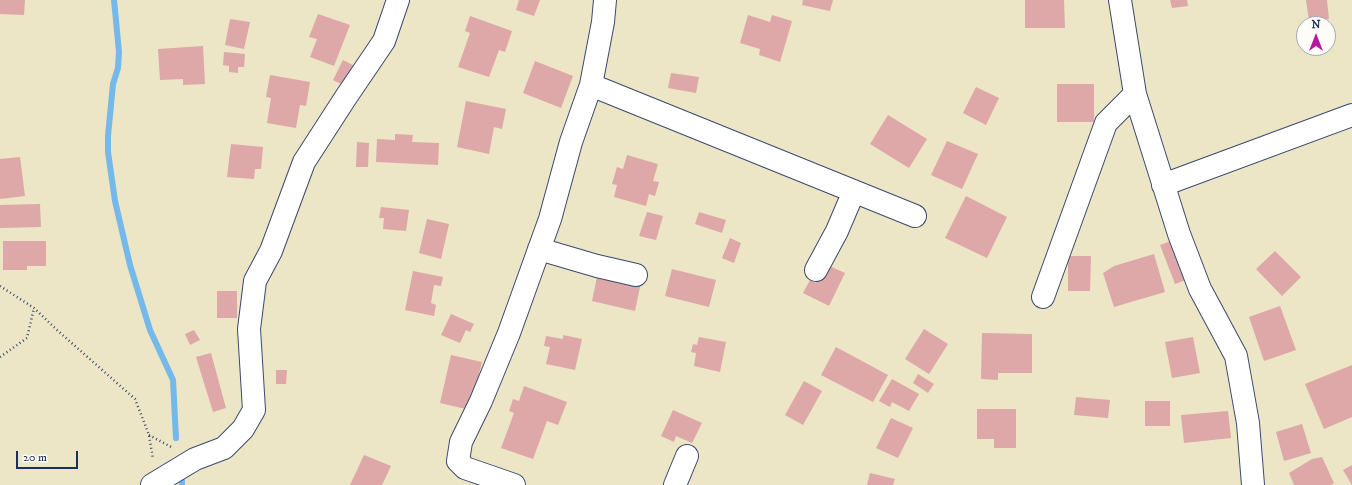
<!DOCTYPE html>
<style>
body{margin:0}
#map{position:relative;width:1352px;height:485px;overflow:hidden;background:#ece5c6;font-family:"IM FELL DW Pica",serif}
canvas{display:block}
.north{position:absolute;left:1296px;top:16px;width:40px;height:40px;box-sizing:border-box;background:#fdfcf7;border:1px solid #a3aaba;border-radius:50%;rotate:0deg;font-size:11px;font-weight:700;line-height:16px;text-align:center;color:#1b2f5e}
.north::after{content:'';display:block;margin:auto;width:14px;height:18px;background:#b5179e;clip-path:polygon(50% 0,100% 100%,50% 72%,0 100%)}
.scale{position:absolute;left:16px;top:451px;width:62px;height:18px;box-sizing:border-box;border:2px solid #1b2f5e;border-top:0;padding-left:5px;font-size:12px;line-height:14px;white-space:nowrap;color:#1b2f5e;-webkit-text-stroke:3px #fdfcf7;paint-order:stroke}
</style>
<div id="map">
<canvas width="1352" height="485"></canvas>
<div class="north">N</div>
<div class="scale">20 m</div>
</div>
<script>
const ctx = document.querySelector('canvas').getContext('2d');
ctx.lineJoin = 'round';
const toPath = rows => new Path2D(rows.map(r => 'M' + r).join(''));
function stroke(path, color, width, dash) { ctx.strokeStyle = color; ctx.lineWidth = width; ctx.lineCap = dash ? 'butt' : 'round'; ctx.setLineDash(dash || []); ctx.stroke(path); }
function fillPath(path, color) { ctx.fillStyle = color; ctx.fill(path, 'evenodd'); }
stroke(toPath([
 [114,0,119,52,118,68,113,84,108,136,108,152,115,201,130,265,150,330,173,380,176,438],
 [182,485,182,480]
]), '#75b8ea', 6);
fillPath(toPath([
 [0,0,25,0,24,15,0,14],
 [519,0,540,0,534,16,516,10],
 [803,0,833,0,830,11,802,5],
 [1025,0,1064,0,1065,28,1025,28],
 [1170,0,1187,0,1188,6,1172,8],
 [1306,0,1327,0,1329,19,1309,21],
 [318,14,350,25,334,66,310,57,317,39,309,37],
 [748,15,770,22,772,15,792,21,780,62,759,55,760,49,740,43],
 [470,16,512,31,505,52,499,50,489,77,458,67,470,33,465,31],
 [230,19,250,22,244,49,225,45],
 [203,46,205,84,183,85,183,79,160,80,158,49],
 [224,52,245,54,244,67,238,67,238,73,229,72,229,66,223,65],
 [343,60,353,65,343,85,333,80],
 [535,61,573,76,561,108,523,93],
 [671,73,699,77,696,93,668,88],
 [270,75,310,82,306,106,300,105,296,128,267,123,271,98,266,97],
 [1057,84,1094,84,1094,122,1057,122],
 [976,87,999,98,986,125,963,113],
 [466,101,506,109,502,129,494,127,489,154,457,147],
 [888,115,927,139,909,168,870,144],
 [395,134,413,135,412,142,439,143,438,165,376,162,377,139,395,140],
 [947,141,978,154,962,189,931,175],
 [357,142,369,143,368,167,356,167],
 [231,144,263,147,261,169,255,169,254,179,227,177],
 [627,155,658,164,653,181,659,182,655,196,649,194,646,206,614,197,617,185,612,184,617,167,623,169],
 [20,157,25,196,0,199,0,159],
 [966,196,1007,217,987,258,945,238],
 [40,204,41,227,0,228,0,205],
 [381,207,409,210,406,231,383,229,384,218,379,218],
 [647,212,663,216,656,240,639,236],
 [699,212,726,220,722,233,695,224],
 [427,219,449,224,441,259,419,253],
 [730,238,741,243,734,263,722,258],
 [3,241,46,241,46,266,27,266,27,270,3,270],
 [1171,241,1186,280,1175,284,1160,245],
 [1275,251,1301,277,1282,296,1256,269],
 [1154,254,1165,292,1114,307,1103,273,1114,266],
 [1068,256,1091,256,1090,291,1068,291],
 [825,264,845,273,829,306,803,293,810,280,816,283],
 [672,269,716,280,709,307,665,296],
 [413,271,443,277,441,286,434,285,431,303,436,305,434,316,405,310],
 [597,277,640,287,635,311,592,301],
 [217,291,237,291,237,318,217,318],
 [1280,306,1296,350,1264,361,1249,317],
 [451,314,474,324,470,332,466,330,460,343,441,335],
 [924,329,948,344,929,374,905,359],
 [194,330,200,340,190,345,185,334],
 [982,333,1032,334,1032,373,998,373,998,380,981,379],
 [563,335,582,339,575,370,546,364,550,347,544,346,546,336,563,339],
 [699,337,726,342,720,372,694,366,696,353,691,352,693,344,697,345],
 [1193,337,1200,373,1172,378,1165,342],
 [836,347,888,375,873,402,821,375],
 [211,353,226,408,213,412,196,357],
 [451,355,482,362,470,410,440,403],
 [1352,365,1352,417,1324,429,1305,384],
 [276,370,287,370,286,384,276,384],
 [918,374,934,384,928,393,913,383],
 [892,379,919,394,909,411,892,402,890,407,879,401],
 [804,381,822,391,803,425,785,415],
 [524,386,567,402,558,425,547,421,533,459,501,448,514,413,509,411,513,399,519,401],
 [1076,397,1110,400,1108,418,1074,415],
 [1145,401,1170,401,1170,426,1145,426],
 [977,409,1016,409,1016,448,994,448,994,439,977,439],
 [673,410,702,423,692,443,676,436,674,442,661,436],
 [1228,411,1231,438,1184,443,1181,415],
 [891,418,913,428,898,458,876,448],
 [1302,424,1311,453,1284,461,1276,432],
 [364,455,391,466,382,485,350,485],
 [1322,457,1334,483,1331,485,1294,485,1289,473,1312,459],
 [1352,465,1352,485,1343,470],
 [870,473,895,479,893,485,867,485]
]), '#dda8a7');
const minor = toPath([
 [1120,0,1135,94,1179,234,1200,289,1236,356,1248,423,1253,485],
 [591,85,915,216],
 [1163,185,1352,115],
 [539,249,597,266,636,275],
 [816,270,837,231,854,191],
 [1043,297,1106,123,1135,94],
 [152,485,195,459,224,448,243,429,254,410,249,329,255,281,271,251,304,162,346,97,384,41,398,0],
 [514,485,465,468,458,461,461,442,481,401,509,333,550,219,571,142,591,85,603,22,605,0],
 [675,485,687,456]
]);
stroke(minor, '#3a4a6e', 24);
stroke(toPath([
 [0,286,34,308,57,330,135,399,149,435,153,459],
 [0,357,27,338,34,308],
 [149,435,173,448]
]), '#3a4a6e', 2.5, [1, 3]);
stroke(minor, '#fff', 22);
</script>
